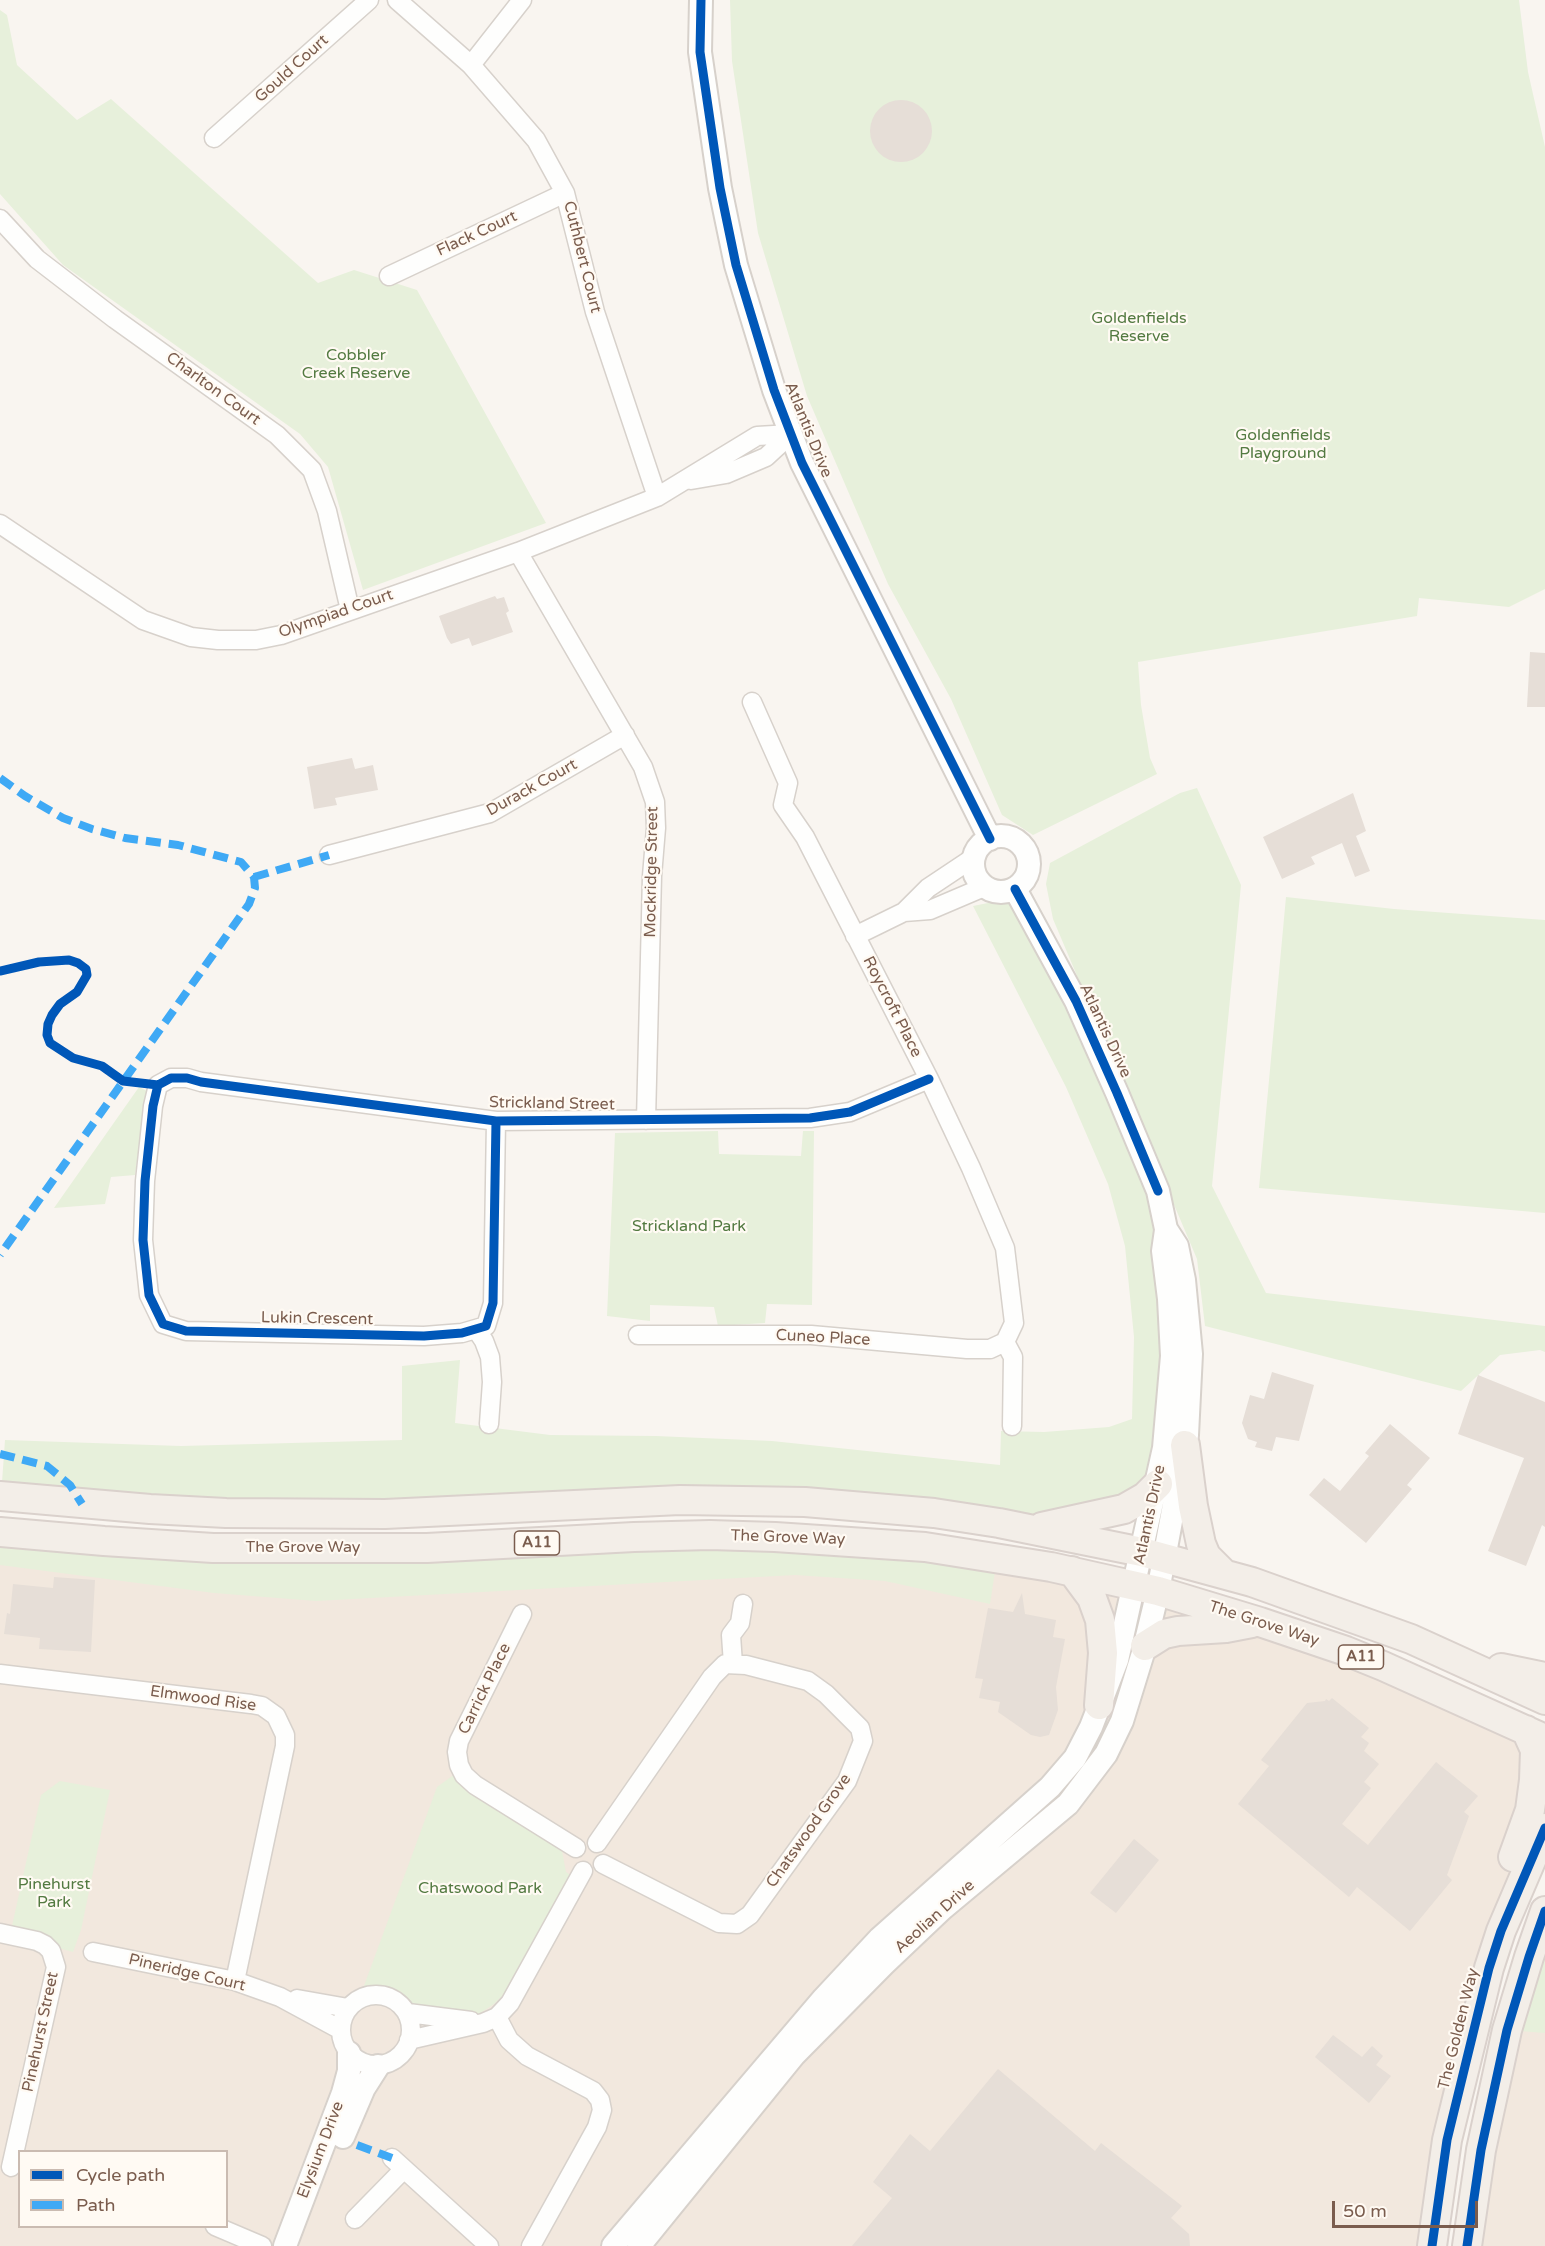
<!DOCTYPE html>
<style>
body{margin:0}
#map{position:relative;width:1545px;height:2246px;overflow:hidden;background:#f9f5f0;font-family:"Varela Round",sans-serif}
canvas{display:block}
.legend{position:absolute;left:18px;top:2150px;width:210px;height:78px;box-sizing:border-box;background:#fffaf3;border:2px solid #cabbb1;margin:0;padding:8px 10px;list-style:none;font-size:18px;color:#7a5c4d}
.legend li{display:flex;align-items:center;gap:12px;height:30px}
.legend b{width:30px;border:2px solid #cabbb1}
.scale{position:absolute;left:1332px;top:2201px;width:146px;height:27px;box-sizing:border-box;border:3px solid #7a5c4d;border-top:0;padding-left:8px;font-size:18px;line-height:21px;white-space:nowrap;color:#7a5c4d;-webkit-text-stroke:4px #fffaf3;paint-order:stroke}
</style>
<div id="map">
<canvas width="1545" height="2246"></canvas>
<ul class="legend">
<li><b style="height:8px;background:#0057b8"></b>Cycle path</li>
<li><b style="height:8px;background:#3fa9f5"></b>Path</li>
</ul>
<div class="scale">50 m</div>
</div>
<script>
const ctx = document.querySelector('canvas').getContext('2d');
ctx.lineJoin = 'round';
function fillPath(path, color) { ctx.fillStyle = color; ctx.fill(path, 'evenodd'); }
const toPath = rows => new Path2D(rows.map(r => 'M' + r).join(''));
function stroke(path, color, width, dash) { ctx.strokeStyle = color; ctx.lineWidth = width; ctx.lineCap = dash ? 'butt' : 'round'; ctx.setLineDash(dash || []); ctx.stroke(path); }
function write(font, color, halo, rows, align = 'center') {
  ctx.font = font + ' "Varela Round",sans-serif'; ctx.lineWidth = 4.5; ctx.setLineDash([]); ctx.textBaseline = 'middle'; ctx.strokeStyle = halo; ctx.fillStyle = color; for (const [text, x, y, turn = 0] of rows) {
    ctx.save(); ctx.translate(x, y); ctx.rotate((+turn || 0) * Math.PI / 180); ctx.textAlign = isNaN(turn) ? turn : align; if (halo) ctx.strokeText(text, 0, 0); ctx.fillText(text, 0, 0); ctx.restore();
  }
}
fillPath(toPath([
 [0,1532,104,1541,634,1537,1122,1583,1545,1739,1545,1828,1526,1869,1432,2246,0,2246],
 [20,2152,226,2152,226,2226,20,2226],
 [1545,1911,1545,2246,1467,2246]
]), '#f2e8de');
fillPath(toPath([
 [730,0,1519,0,1528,72,1545,147,1545,589,1509,607,1419,598,1417,616,1138,662,1141,705,1150,758,1157,774,1033,835,1002,815,951,699,888,584,807,396,758,233,732,61],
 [0,10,7,15,17,65,77,120,111,99,318,283,354,270,417,290,546,523,363,590,328,467,300,434,63,265,0,194],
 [1197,788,1241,885,1212,1186,1266,1293,1545,1326,1545,1352,1540,1350,1500,1355,1461,1391,1205,1326,1197,1259,1053,919,1046,884,1050,863,1180,793],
 [1015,889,1158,1191,1164,1486,1031,1529,934,1513,526,1508,1,1496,5,1440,181,1446,402,1440,402,1366,460,1360,455,1423,550,1435,656,1436,772,1441,1000,1465,1001,1431,1044,1432,1109,1427,1132,1419,1134,1337,1125,1246,1108,1184,1066,1087,973,906,993,902],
 [1286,897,1394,909,1545,920,1545,1213,1259,1188],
 [139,1087,147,1091,135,1175,111,1177,105,1204,54,1208],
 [718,1131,719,1154,801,1156,803,1131,814,1131,812,1305,767,1304,765,1323,718,1326,714,1307,650,1305,650,1321,607,1316,615,1133],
 [0,1530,213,1548,699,1536,997,1558,990,1604,885,1581,795,1575,316,1601,214,1593,0,1565],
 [455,1774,462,1784,562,1851,566,1872,573,1877,509,1989,494,2004,479,2014,436,2012,412,2007,402,1996,391,1990,371,1990,361,1994,437,1787],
 [60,1781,110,1790,81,1930,73,1952,10,1935,41,1795],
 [1545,1915,1545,2033,1507,2030]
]), '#e7f0db');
fillPath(toPath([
 '870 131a31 31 0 1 1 62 0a31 31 0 1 1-62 0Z',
 [495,596,497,599,504,597,509,611,506,613,513,632,472,646,469,638,451,644,447,638,439,616],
 [1530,652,1545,653,1545,707,1527,707],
 [352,758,355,769,373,765,378,790,335,798,337,805,314,809,307,767],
 [1353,793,1366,831,1356,836,1370,871,1355,877,1342,843,1311,857,1315,864,1282,879,1263,837],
 [1272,1372,1314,1385,1299,1441,1276,1437,1272,1451,1255,1447,1257,1442,1248,1439,1242,1423,1250,1395,1264,1399],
 [1478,1375,1545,1402,1545,1527,1542,1525,1526,1566,1488,1551,1524,1458,1458,1434],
 [1390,1424,1430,1458,1407,1485,1412,1489,1366,1543,1309,1495,1324,1478,1340,1491,1369,1456,1365,1453],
 [54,1577,95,1580,91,1652,39,1649,40,1638,4,1634,7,1613,10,1614,13,1584,53,1588],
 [1022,1593,1025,1614,1056,1620,1053,1637,1065,1639,1056,1687,1058,1710,1049,1735,1040,1737,1031,1735,998,1712,1000,1702,979,1698,983,1679,975,1678,988,1608,1013,1612],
 [1332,1698,1369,1728,1361,1737,1369,1743,1364,1751,1379,1764,1364,1782,1371,1788,1342,1824,1368,1845,1436,1762,1478,1796,1464,1812,1469,1816,1447,1875,1452,1880,1410,1931,1357,1887,1349,1897,1238,1804,1269,1766,1261,1760,1307,1703,1325,1701,1326,1699,1329,1701],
 [1134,1839,1159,1860,1116,1913,1090,1893],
 [1333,2035,1362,2057,1372,2046,1383,2056,1376,2065,1391,2076,1369,2103,1315,2057],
 [998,2069,1095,2151,1101,2143,1182,2206,1171,2218,1189,2234,1190,2246,852,2246,892,2198,873,2182,910,2134,930,2151]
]), '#e6ded7');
const minor = toPath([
 [397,0,471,65,536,140,565,193,595,312,657,497],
 [471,65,522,0],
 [214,138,369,0],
 [0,219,37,259,115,319,277,435,312,470,327,511,350,610],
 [389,276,565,193],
 [691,480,726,474,766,457,791,434],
 [0,524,143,620,191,637,218,640,256,640,281,635,518,552,657,497,757,436,791,434],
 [518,552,643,767,655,802,656,828,652,876,646,1120],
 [752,702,788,783,783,805,805,837,929,1079,971,1168,1005,1248,1014,1323,1005,1342,1013,1357,1012,1426],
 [329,855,490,813,625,735],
 [904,912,930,910,984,887],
 [855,936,904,912,928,888,973,858],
 [496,1121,493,1303,486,1326,462,1333,424,1336,186,1331,163,1324,149,1295,143,1240,145,1181,153,1106,158,1085,171,1078,187,1078,201,1082,496,1121,810,1118,850,1112,929,1079],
 [476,1329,484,1341,490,1357,492,1382,489,1424],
 [638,1335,811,1335,967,1349,990,1349,1005,1342],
 [522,1614,459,1741,457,1752,459,1765,464,1775,475,1785,576,1848],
 [733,1664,731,1635,740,1623,743,1604],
 [0,1674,251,1704,262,1706,276,1716,285,1735,285,1746,235,1981],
 [597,1843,712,1677,725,1664,746,1665,808,1681,826,1694,860,1728,863,1741,847,1781,750,1915,737,1924,719,1923,603,1864],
 [0,1933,37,1941,45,1945,51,1951,56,1967,11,2167],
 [93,1952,235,1981,280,1997,341,2030],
 '341 2030a35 35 0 1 1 70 0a35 35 0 1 1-70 0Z',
 [297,1999,348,2008],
 [408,2013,471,2021],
 [497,2017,509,2040,527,2056,593,2091,600,2100,602,2110,597,2127,531,2246],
 [409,2040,483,2023,497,2017,510,2003,583,1871],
 [392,2158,489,2246],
 [355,2219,404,2169],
 [215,2226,262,2246]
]);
const tertiary = toPath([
 [701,0,700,52,720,188,736,265,774,390,802,463,990,839],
 '973 864a28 28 0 1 1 56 0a28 28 0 1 1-56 0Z',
 [343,2137,364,2088,378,2066],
 [285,2246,343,2093,349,2071,349,2053],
 [613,2246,824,1998,879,1939,1050,1787,1075,1758,1091,1727,1117,1660,1164,1448,1172,1356,1169,1299,1163,1251,1166,1230],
 [639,2246,794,2055,884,1964,942,1909,1068,1804,1106,1754,1122,1721,1143,1653,1158,1591,1187,1435,1191,1354,1184,1280,1177,1246,1166,1229,1158,1191,1117,1093,1076,1001,1015,889]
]);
const primary = toPath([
 [1185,1445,1193,1506,1201,1544,1206,1556,1223,1573],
 [0,1496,150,1509,226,1513,385,1514,680,1500,805,1502,934,1513,999,1523,1142,1552,1252,1582,1411,1639,1545,1700],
 [1042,1527,1124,1509,1145,1497,1158,1484],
 [0,1532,104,1541,213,1548,427,1548,634,1537,710,1535,775,1537,925,1547,1051,1567,1158,1591,1260,1622,1346,1651,1383,1666,1545,1739],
 [1072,1571,1092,1598,1100,1620,1103,1653,1099,1705],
 [1145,1646,1164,1634,1178,1631,1226,1628,1252,1623],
 [1501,1668,1545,1677],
 [1513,1857,1530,1810,1534,1780,1535,1750,1526,1730],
 [1432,2246,1447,2140,1489,1968,1501,1931,1545,1828],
 [1467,2246,1481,2150,1507,2030,1529,1957,1545,1911]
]);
stroke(minor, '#d7d1cb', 21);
stroke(tertiary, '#d7d1cb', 26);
stroke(primary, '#dad1cc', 32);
stroke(minor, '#fefefd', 18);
stroke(tertiary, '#fefefd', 22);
stroke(primary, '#f3eee8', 28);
stroke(toPath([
 [0,778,25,796,63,818,92,829,125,838,178,845,241,862,254,877,255,888,249,904,0,1255],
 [254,877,329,855],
 [0,1454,47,1466,70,1485,82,1504],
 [357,2145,392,2158]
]), '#3fa9f5', 8, [15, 8]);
stroke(toPath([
 [701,0,700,52,720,188,736,265,774,390,802,463,990,839],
 [1015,889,1076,1001,1117,1093,1158,1191],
 [0,971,39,962,69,960,78,963,86,969,87,975,77,992,60,1004,52,1015,48,1024,47,1035,50,1043,73,1058,102,1066,123,1081,158,1085],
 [496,1121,493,1303,486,1326,462,1333,424,1336,186,1331,163,1324,149,1295,143,1240,145,1181,153,1106,158,1085,171,1078,187,1078,201,1082,496,1121,810,1118,850,1112,929,1079],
 [1432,2246,1447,2140,1489,1968,1501,1931,1545,1828],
 [1467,2246,1481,2150,1507,2030,1529,1957,1545,1911]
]), '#0057b8', 9);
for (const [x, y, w] of [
 [537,1543,45],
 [1361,1657,45]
]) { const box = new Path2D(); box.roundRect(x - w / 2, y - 12, w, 24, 4.5); ctx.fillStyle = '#fffaf3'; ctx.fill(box); stroke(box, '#7a5c4d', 1.5); }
write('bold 15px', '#7a5c4d', null, [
 ["A11",537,1543],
 ["A11",1361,1657]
]);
write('16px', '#7a5c4d', '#fffaf3', [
 ["Gould Court",292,69,-42],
 ["Flack Court",477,234,-25],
 ["Cuthbert Court",582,257,76],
 ["Charlton Court",213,389,36],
 ["Atlantis Drive",808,430,68],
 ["Olympiad Court",336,614,-19],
 ["Durack Court",532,788,-29],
 ["Mockridge Street",652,872,-89],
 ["Roycroft Place",892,1007,63],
 ["Atlantis Drive",1105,1031,65],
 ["Strickland Street",552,1104,1],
 ["Lukin Crescent",317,1319,1],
 ["Cuneo Place",823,1338,3],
 ["Atlantis Drive",1150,1515,-78],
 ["The Grove Way",788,1538,2],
 ["The Grove Way",303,1548],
 ["The Grove Way",1264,1624,18],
 ["Carrick Place",485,1689,-64],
 ["Elmwood Rise",203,1699,8],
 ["Chatswood Grove",809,1831,-55],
 ["Aeolian Drive",935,1917,-42],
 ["Pineridge Court",187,1973,13],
 ["The Golden Way",1459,2029,-76],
 ["Pinehurst Street",41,2032,-78],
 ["Elysium Drive",321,2150,-69]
]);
write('16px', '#537a41', '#fffaf3', [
 ["Goldenfields",1139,319],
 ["Reserve",1139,337],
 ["Cobbler",356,356],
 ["Creek Reserve",356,374],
 ["Goldenfields",1283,436],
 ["Playground",1283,454],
 ["Strickland Park",689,1227],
 ["Pinehurst",54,1885],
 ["Park",54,1903],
 ["Chatswood Park",480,1889]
]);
</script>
